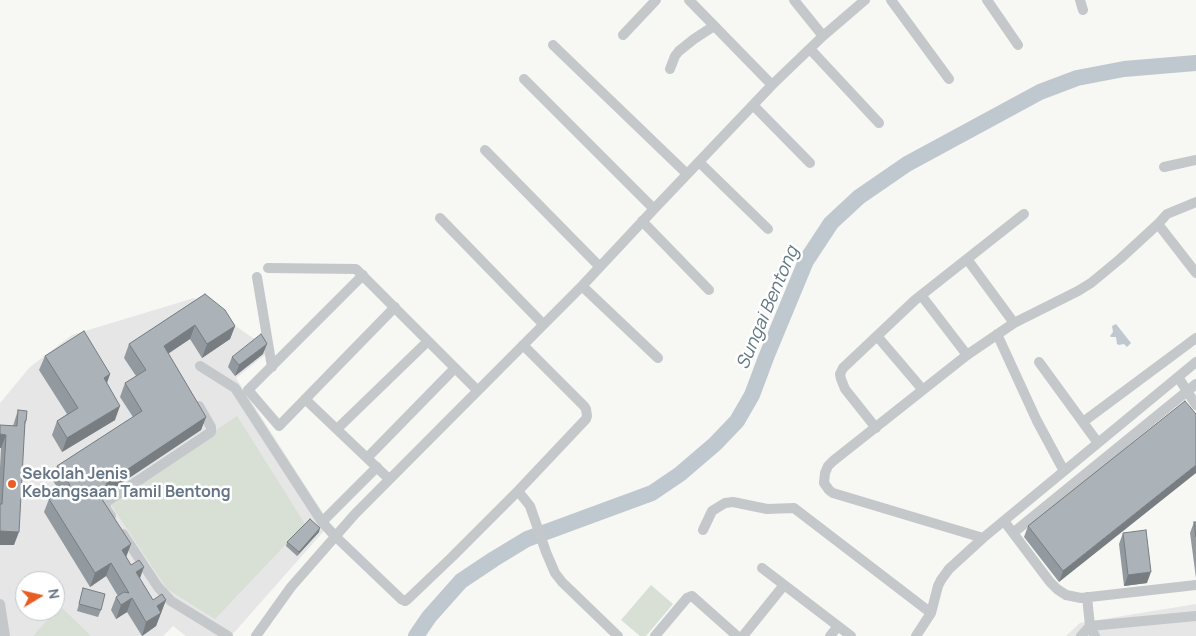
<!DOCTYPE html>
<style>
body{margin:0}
#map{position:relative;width:1196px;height:636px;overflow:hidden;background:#f7f7f4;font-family:Manrope,sans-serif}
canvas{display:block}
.north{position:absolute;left:15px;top:571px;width:50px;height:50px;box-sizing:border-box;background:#fff;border:1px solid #c1c8cf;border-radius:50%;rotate:81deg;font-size:14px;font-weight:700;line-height:20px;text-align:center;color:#657586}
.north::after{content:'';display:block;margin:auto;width:18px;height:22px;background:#e85d23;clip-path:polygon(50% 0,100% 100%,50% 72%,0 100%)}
</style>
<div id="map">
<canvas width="1196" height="636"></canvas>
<div class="north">N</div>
</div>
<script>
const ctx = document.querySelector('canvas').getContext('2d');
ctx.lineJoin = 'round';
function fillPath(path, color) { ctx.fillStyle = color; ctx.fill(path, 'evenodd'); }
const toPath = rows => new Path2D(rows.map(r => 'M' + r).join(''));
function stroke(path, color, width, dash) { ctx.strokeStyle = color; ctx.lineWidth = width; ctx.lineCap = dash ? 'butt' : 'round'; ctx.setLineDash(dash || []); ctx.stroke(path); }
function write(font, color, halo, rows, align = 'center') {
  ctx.font = font + ' Manrope,sans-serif'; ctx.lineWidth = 5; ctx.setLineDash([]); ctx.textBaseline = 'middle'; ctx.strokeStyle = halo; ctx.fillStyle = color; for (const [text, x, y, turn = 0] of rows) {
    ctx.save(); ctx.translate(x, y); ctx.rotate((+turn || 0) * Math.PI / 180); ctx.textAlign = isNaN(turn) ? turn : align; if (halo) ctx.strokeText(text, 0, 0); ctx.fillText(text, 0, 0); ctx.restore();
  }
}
fillPath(toPath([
 [194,298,256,340,266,354,236,378,330,524,231,636,186,636,173,626,163,636,0,636,0,403,30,367,72,335],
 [25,581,55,581,55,611,25,611],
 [1196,604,1196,636,1066,636,1080,623]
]), '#e5e6e5');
fillPath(toPath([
 [237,416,305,524,215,619,167,589,110,503],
 [651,585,673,604,646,636,640,636,621,620],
 [60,606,91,636,33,636]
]), '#d8dfd5');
fillPath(toPath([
 [1116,324,1131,343,1127,347,1124,344,1119,345,1117,344,1116,337,1111,337,1110,336,1113,332,1112,326]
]), '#bfc8ce');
stroke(toPath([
 [416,636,429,617,461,581,494,559,527,539,652,493,680,474,715,444,737,421,752,395,767,355,806,261,831,223,859,197,907,164,1040,92,1077,78,1124,69,1196,63]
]), '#bfc8ce', 16);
stroke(toPath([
 [689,0,772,85],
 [794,0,823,36],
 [891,0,949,79],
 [987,0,1018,45],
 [1080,0,1083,10],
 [623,35,656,0],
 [553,45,687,174],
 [810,49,879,123],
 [670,69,675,56,679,51,694,39,714,26],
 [524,79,654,209],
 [753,105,810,163],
 [485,150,599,266],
 [699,162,768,229],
 [1164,167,1196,160],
 [440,218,543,324],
 [642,221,709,290],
 [1158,224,1196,273],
 [967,259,1014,323],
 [268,268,356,269,477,390],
 [363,275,248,390,279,426,395,307],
 [257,277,272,367],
 [582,286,658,358],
 [921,295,967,355],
 [997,334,1037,421,1064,471],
 [877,336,923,390],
 [1039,362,1098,443],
 [200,366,235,388,322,522,335,536,401,599,405,601,408,599,452,557,518,491,586,419,587,416,586,409,584,406,523,345],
 [1178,377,1196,405],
 [305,399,389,479],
 [1083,422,1196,338],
 [876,428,845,389,841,379,840,374,843,368,915,300,1024,214],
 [337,429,428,341],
 [367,458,455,368],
 [518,491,530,506,546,552,555,573,562,582,618,636],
 [111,516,106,509,106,502,211,432,211,427,199,406],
 [1004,521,1050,582,1057,589,1066,595,1081,598,1196,585],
 [322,522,377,467],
 [703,530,712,511,725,503,733,502,767,509,794,508,931,613],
 [1013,533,1196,384],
 [123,534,158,587,171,601,228,636],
 [983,538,833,493,829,490,824,483,825,473,828,466,833,461,967,355,1014,323,1078,291,1091,283,1120,259,1158,224,1167,214,1196,202],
 [762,568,851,636],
 [1087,597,1090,626,1095,636],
 [0,604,5,636],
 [1090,626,1196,616],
 [256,636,291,587,355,514,582,286,654,209,772,85,823,36,865,0],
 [655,636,687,598,692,596,737,636],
 [743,636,784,585],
 [830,636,838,626],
 [916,636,931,613,938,586,941,580,949,569,983,538,1196,362],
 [1081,636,1090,626]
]), '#c4c8cb', 10);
fillPath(toPath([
 [205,294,235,326,230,339,202,358,190,339,168,353,206,417,201,430,102,496,101,498,131,544,126,557,153,600,166,600,156,626,142,636,127,612,116,619,111,610,116,597,118,596,106,576,90,587,44,512,49,499,60,492,52,479,57,466,133,417,120,397,125,383,136,376,124,358,129,344],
 [263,354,235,376,228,367,232,357],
 [45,356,110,374,107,383,115,420,62,452,52,435,57,421,67,414,39,370],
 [1185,401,1059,582,1024,537,1028,526],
 [18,410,26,421,25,425,14,545,0,545,0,467,1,448,0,425,13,426],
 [1194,522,1196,522,1196,578,1190,533],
 [319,532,297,556,286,546,287,542],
 [1123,533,1147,583,1124,586,1119,544],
 [83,588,101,610,98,617,77,611]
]), '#939a9f');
fillPath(toPath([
 [195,325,190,339,159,360,164,346],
 [235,326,230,339,202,358,207,344],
 [267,344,263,354,235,376,239,365],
 [110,374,105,388,104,378],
 [120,406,115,420,62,452,67,438],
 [206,417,201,430,102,496,99,502,98,493,107,483],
 [0,434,6,435,1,448,0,448],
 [1196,465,1196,473,1059,582,1063,571],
 [320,528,319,532,297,556,299,552],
 [0,531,19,532,14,545,0,545],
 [131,544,126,557,122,550],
 [111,563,106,576,90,587,95,573],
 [144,567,139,581,136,572],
 [1151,572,1147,583,1124,586,1128,575],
 [132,598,127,612,116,619,121,605],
 [166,600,156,626,142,636,146,622,157,606]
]), '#787d82');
const building = toPath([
 [205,294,225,310,235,326,207,344,195,325,164,346,206,417,107,483,104,489,98,493,131,544,122,550,131,565,139,560,144,567,136,572,153,600,162,594,166,600,157,606,161,613,146,622,132,598,121,605,116,597,124,592,129,593,111,563,95,573,49,499,70,485,57,466,142,411,125,383,146,370,129,344,205,294],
 [84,331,110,374,104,378,120,406,67,438,57,421,78,408,45,356,84,331],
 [261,334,266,342,267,344,239,365,232,357,261,334],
 [1185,401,1196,414,1196,465,1063,571,1028,526,1185,401],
 [18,410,27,411,26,421,25,421,19,532,0,531,0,504,2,504,6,435,0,434,0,425,17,426,18,410],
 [310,519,320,528,299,552,287,542,310,519],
 [1194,522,1196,522,1196,537,1194,522],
 [1146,530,1151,572,1128,575,1123,533,1146,530],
 [83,588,105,594,101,610,79,604,83,588]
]);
fillPath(building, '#abb3b9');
stroke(building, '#787d82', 1);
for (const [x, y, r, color] of [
 [12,484,5,"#e85d23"]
]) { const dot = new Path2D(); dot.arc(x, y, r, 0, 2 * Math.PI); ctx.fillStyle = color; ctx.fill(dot); stroke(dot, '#fff', 2); }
write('bold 16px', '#657586', '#fff', [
 ["Sekolah Jenis",22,475],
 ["Kebangsaan Tamil Bentong",22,493]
], 'left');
write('italic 18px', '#617782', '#fff', [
 ["Sungai Bentong",768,308,-67]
]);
</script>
